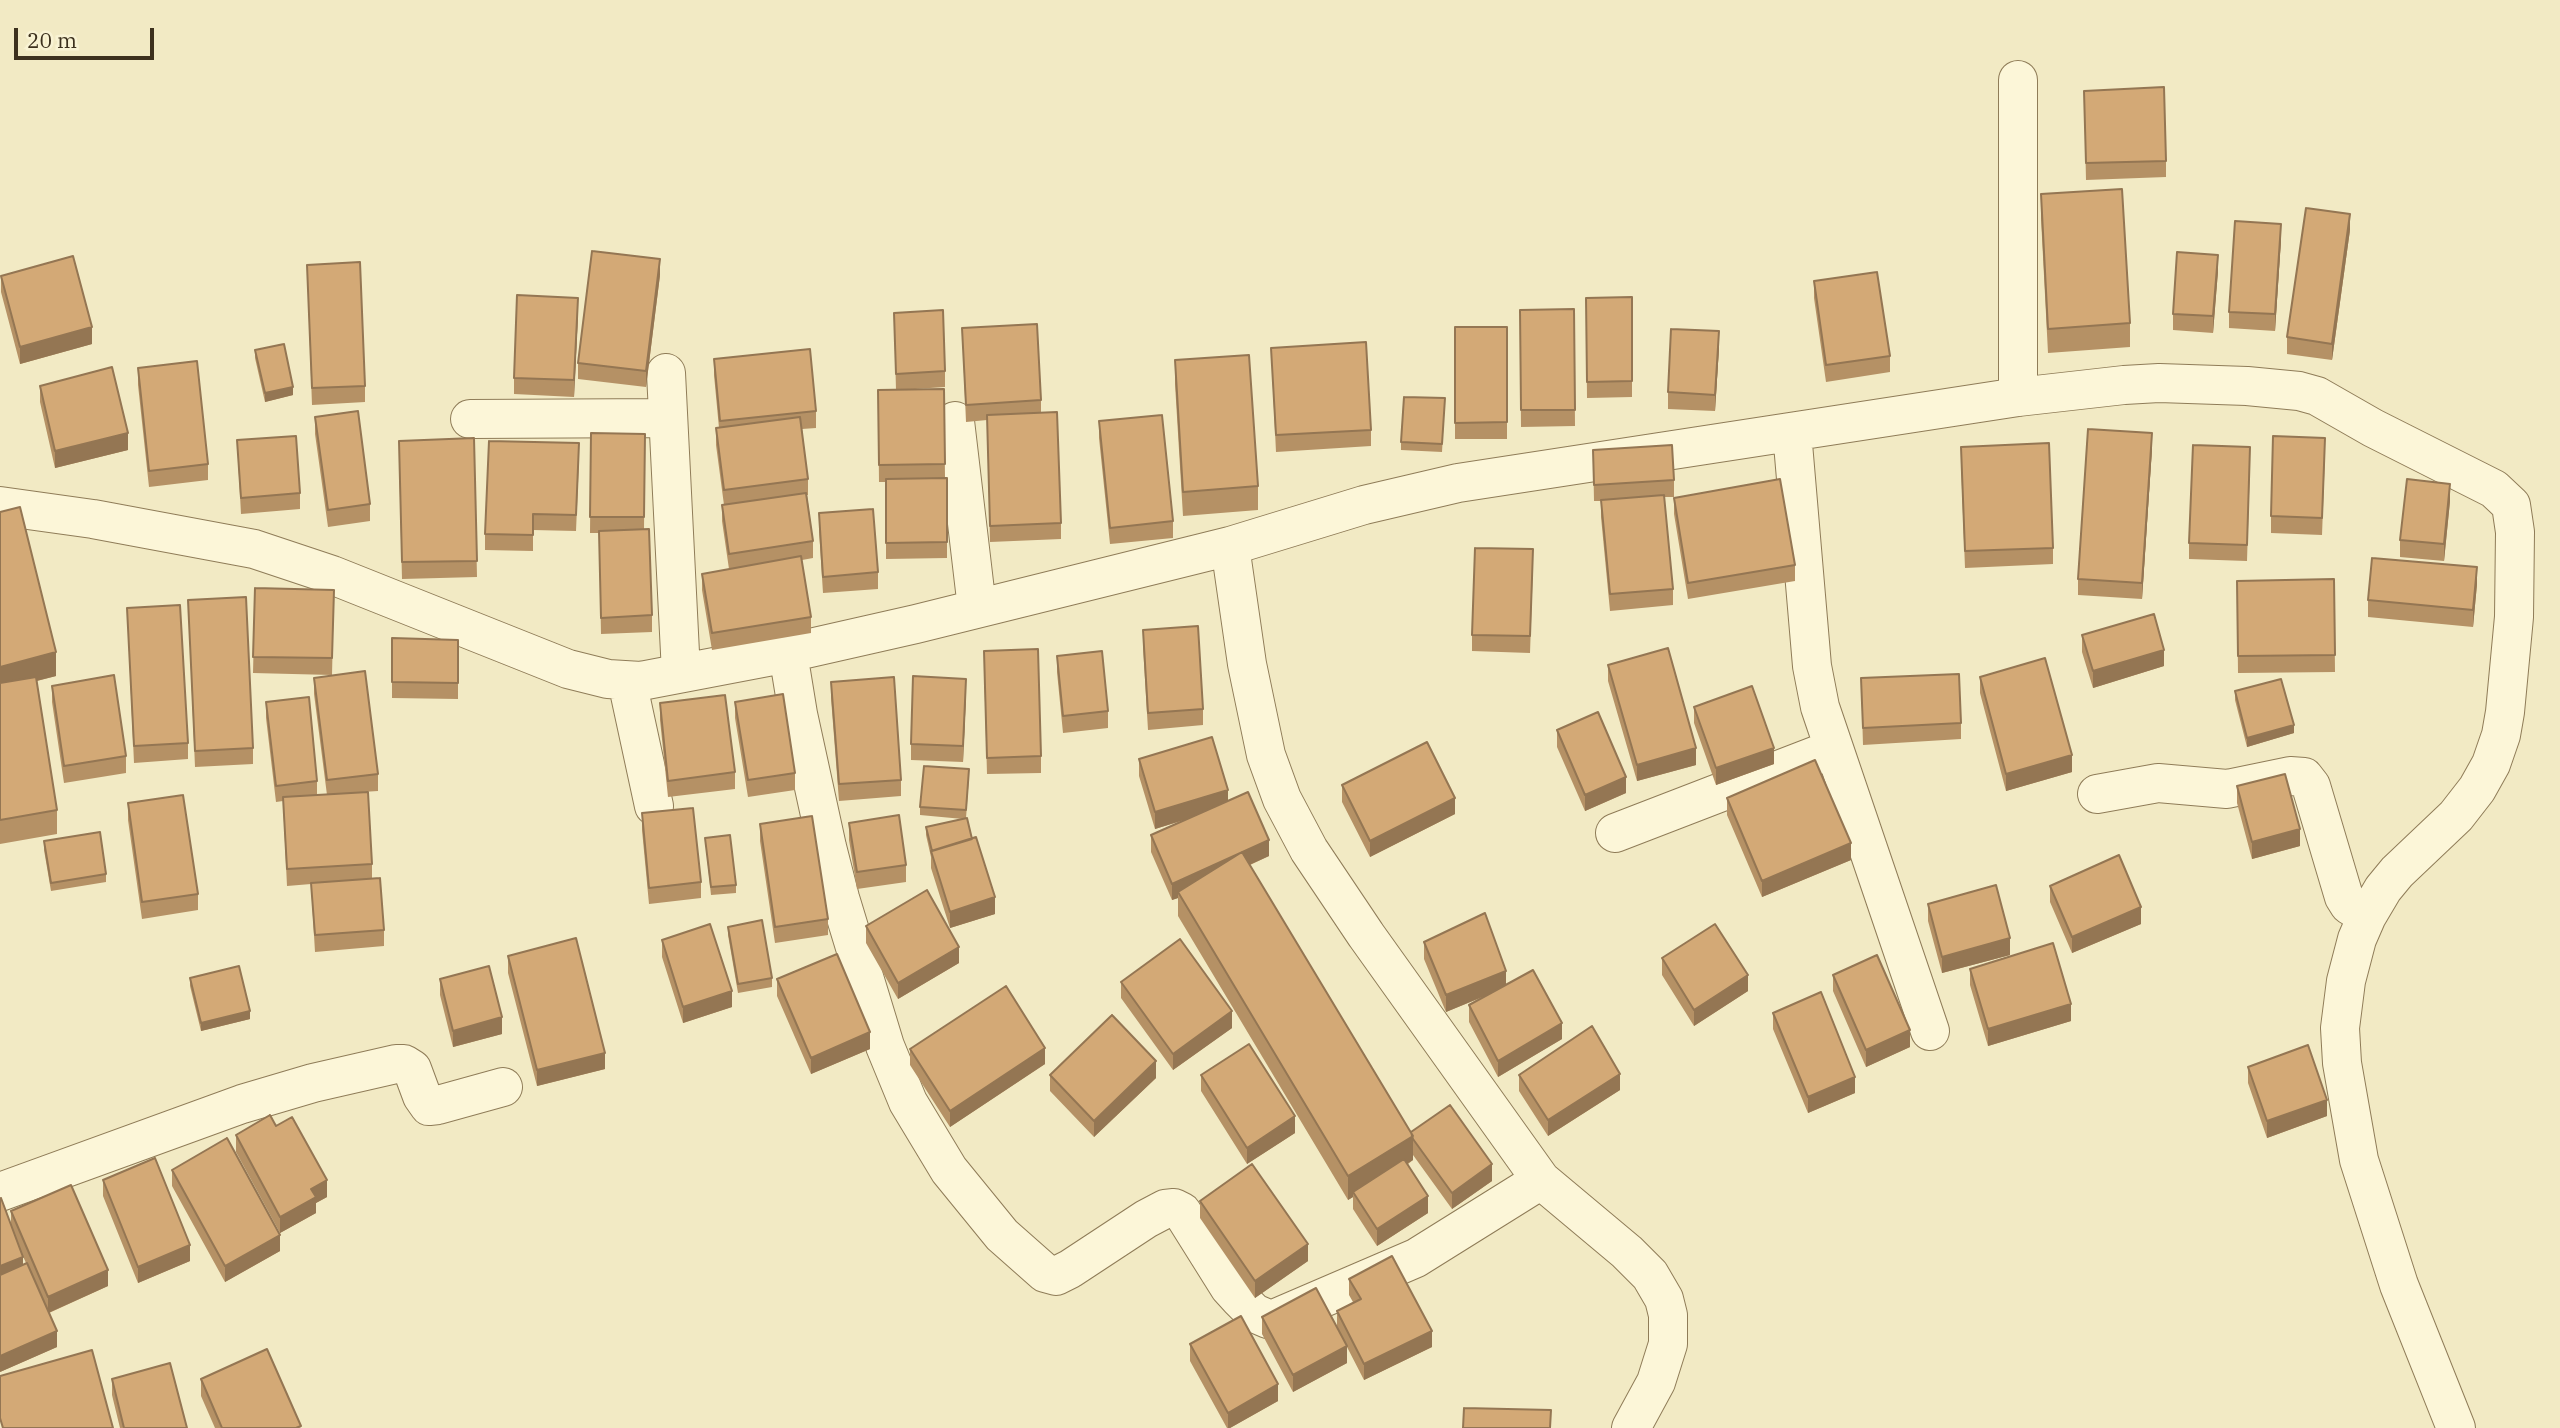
<!DOCTYPE html>
<style>
body{margin:0}
#map{position:relative;width:2560px;height:1428px;overflow:hidden;background:#f2eac4;font-family:"IBM Plex Serif",serif}
canvas{display:block}
.scale{position:absolute;left:14px;top:28px;width:140px;height:32px;box-sizing:border-box;border:4px solid #3d311e;border-top:0;padding-left:9px;font-size:21px;line-height:24px;white-space:nowrap;color:#3d311e;-webkit-text-stroke:5px #f9f3d4;paint-order:stroke}
</style>
<div id="map">
<canvas width="2560" height="1428"></canvas>
<div class="scale">20 m</div>
</div>
<script>
const ctx = document.querySelector('canvas').getContext('2d');
ctx.lineJoin = 'round';
const toPath = rows => new Path2D(rows.map(r => 'M' + r).join(''));
function stroke(path, color, width, dash) { ctx.strokeStyle = color; ctx.lineWidth = width; ctx.lineCap = dash ? 'butt' : 'round'; ctx.setLineDash(dash || []); ctx.stroke(path); }
function fillPath(path, color) { ctx.fillStyle = color; ctx.fill(path, 'evenodd'); }
const minor = toPath([
 [666,373,681,673],
 [2018,397,2018,80],
 [470,419,667,418],
 [955,421,977,608],
 [1792,432,1812,666,1820,707,1930,1031],
 [0,506,93,519,254,549,332,575,568,669,608,679,641,681,788,653,916,624,1230,546,1364,505,1458,483,2018,397,2124,385,2159,383,2247,386,2299,391,2317,396,2373,428,2494,489,2511,505,2515,532,2514,617,2505,712,2501,735,2491,764,2477,789,2456,816,2397,872,2383,889,2367,916,2357,939,2346,981,2340,1028,2342,1063,2359,1160,2399,1285,2456,1428],
 [1230,546,1247,664,1266,755,1282,799,1309,850,1366,935,1541,1180,1627,1252,1650,1275,1664,1299,1668,1315,1668,1344,1656,1382,1631,1428],
 [788,653,798,714,827,847,840,898,885,1046,908,1102,949,1170,1002,1235,1045,1273,1056,1276,1070,1269,1146,1219,1165,1209,1174,1208,1182,1212,1229,1287,1239,1298,1254,1313,1268,1319,1274,1319,1416,1258,1541,1180],
 [627,681,654,806],
 [2097,794,2158,783,2227,789,2290,776,2304,777,2311,786,2344,897,2349,905,2367,916],
 [1615,833,1833,749],
 [0,1192,242,1104,313,1083,396,1064,404,1064,412,1069,422,1096,429,1106,438,1105,503,1087]
]);
stroke(minor, '#8f7c58', 40);
stroke(minor, '#fcf6d8', 38);
fillPath(toPath([
 [2084,91,2166,161,2166,177,2086,180],
 [2041,194,2130,323,2130,347,2048,353,2041,218],
 [2350,230,2332,360,2287,354,2287,337],
 [2281,240,2275,331,2229,328,2229,312],
 [307,265,365,386,365,402,312,405],
 [2218,271,2213,333,2173,330,2173,314],
 [660,275,646,387,578,379,578,363],
 [1,276,92,344,20,364,1,292],
 [1814,281,1890,356,1890,372,1826,382,1814,298],
 [1632,297,1632,397,1587,398,1586,298],
 [1574,309,1575,426,1521,427,1520,310],
 [894,313,945,371,945,387,900,390,944,389,945,478,947,478,947,558,886,559,886,482,879,482,878,390,896,390],
 [578,314,574,397,514,394,514,378],
 [1455,327,1507,327,1507,439,1455,439],
 [962,328,1041,400,1041,413,1061,523,1061,539,990,542,987,420,966,422],
 [1271,348,1371,430,1371,446,1276,452],
 [1719,348,1715,411,1668,409,1668,392],
 [255,350,293,395,265,402,255,358],
 [714,359,816,411,816,428,802,429,808,479,808,495,807,495,813,541,813,558,802,560,811,617,811,633,712,650,702,590,702,574,729,569,722,521,722,505,724,505,716,445,716,428,719,428,714,375],
 [1175,360,1258,486,1258,510,1183,516,1175,384],
 [138,368,208,464,208,480,149,487,138,385],
 [40,386,128,450,55,468,40,402],
 [1445,398,1442,452,1401,450,1401,442],
 [315,417,370,504,370,521,328,527,315,434],
 [1099,421,1173,521,1173,538,1110,544,1099,438],
 [591,433,645,434,644,529,652,615,652,632,601,634,599,533,590,533],
 [474,438,477,577,402,579,399,457],
 [237,440,300,493,300,509,241,514],
 [2152,449,2142,599,2078,595,2078,579],
 [1593,450,1674,480,1674,497,1664,497,1673,589,1673,605,1610,611,1601,517,1601,501,1594,501],
 [2325,455,2322,535,2271,533,2271,516],
 [579,460,576,531,533,530,533,551,485,550,485,534],
 [1961,463,2053,548,2053,564,1965,568],
 [2250,463,2247,561,2189,559,2189,543],
 [1674,498,1795,565,1795,581,1688,599,1674,514],
 [2450,501,2444,561,2400,557,2400,540],
 [0,512,56,676,37,681,57,810,57,834,0,844],
 [819,513,878,572,878,589,823,593,819,530],
 [1533,565,1530,653,1472,651,1472,635],
 [2334,579,2335,672,2238,673,2237,581],
 [2477,584,2473,627,2368,617,2368,600],
 [255,588,334,590,332,675,253,673],
 [188,600,253,748,253,764,195,767],
 [127,608,188,743,188,759,134,763],
 [1143,630,1203,709,1203,725,1148,730,1143,646],
 [2082,635,2164,666,2093,688,2082,652],
 [392,638,458,640,458,699,392,698],
 [1057,656,1108,711,1108,728,1063,733,1057,672],
 [1608,665,1696,765,1637,781,1608,681],
 [984,667,1041,756,1041,773,987,774],
 [1980,677,2072,772,2006,791,1980,693],
 [314,678,378,774,378,791,362,792,372,864,372,878,384,930,384,946,315,952,311,884,287,886,283,801,276,802,266,718,266,702,317,781,317,795,327,795,314,694],
 [1861,678,1961,723,1961,739,1863,745],
 [831,682,901,780,901,796,839,801,831,698],
 [52,686,126,756,126,773,64,783,52,702],
 [2235,691,2294,733,2247,747,2235,700],
 [966,695,963,762,911,760,911,744],
 [735,702,795,773,795,790,748,797,735,718],
 [660,703,735,772,735,789,668,797,660,720],
 [1694,707,1774,764,1716,785,1694,723],
 [1557,730,1626,793,1585,811,1557,747],
 [1139,759,1228,801,1269,856,1250,865,1411,1132,1492,1181,1452,1209,1413,1155,1413,1160,1408,1164,1428,1213,1377,1246,1353,1209,1353,1197,1348,1200,1178,916,1178,898,1172,900,1151,852,1151,835,1191,818,1155,829,1139,776],
 [969,777,966,818,995,914,950,928,931,868,931,857,926,835,926,827,963,819,920,815,920,807],
 [1342,785,1455,814,1370,857,1342,802],
 [2237,786,2300,846,2252,859,2237,803],
 [1727,798,1851,860,1762,897,1727,815],
 [128,803,198,894,198,910,142,919,128,820],
 [642,813,701,882,701,898,649,904,642,830],
 [849,823,906,865,906,882,857,889,849,840],
 [760,824,828,919,828,935,775,943,760,841],
 [705,838,736,885,736,893,711,895],
 [44,841,106,874,106,882,51,891,44,850],
 [2050,886,2141,924,2072,953,2050,902],
 [1928,904,2010,955,1942,973,1928,921],
 [866,926,959,963,898,999,866,943],
 [728,927,772,978,772,987,738,993,728,935],
 [662,940,732,1007,683,1023,662,957],
 [1424,942,1506,985,1562,1039,1498,1077,1469,1022,1469,1005,1490,994,1446,1012,1424,959],
 [508,956,605,1069,537,1086,508,973],
 [1662,958,1748,991,1694,1026,1662,975],
 [1970,969,2071,1021,1988,1046,1970,985],
 [1833,975,1910,1047,1866,1067,1833,991],
 [190,978,250,1019,201,1031,190,986],
 [440,979,502,1034,453,1047,440,995],
 [777,979,870,1049,811,1074,777,996],
 [1121,982,1232,1028,1173,1070,1121,998],
 [1773,1013,1855,1093,1808,1113,1773,1029],
 [910,1049,1045,1064,950,1127,910,1065],
 [2248,1067,2327,1116,2267,1138,2248,1083],
 [1050,1075,1156,1078,1094,1137,1050,1091],
 [1201,1075,1295,1133,1247,1164,1201,1091],
 [1519,1075,1620,1090,1548,1136,1519,1091],
 [276,1126,327,1197,316,1203,316,1213,280,1233,236,1152,236,1135],
 [172,1170,280,1251,225,1282,172,1186],
 [103,1180,190,1261,138,1283,103,1196],
 [1200,1201,1308,1261,1255,1298,1200,1218],
 [11,1211,108,1286,49,1313,57,1347,0,1372,11,1225],
 [17,1243,26,1263,23,1265],
 [1349,1279,1432,1347,1364,1380,1347,1347,1347,1363,1293,1392,1262,1334,1262,1317,1337,1327,1337,1311,1353,1302,1349,1295],
 [1190,1344,1278,1401,1230,1428,1227,1428,1190,1361],
 [112,1379,187,1428,120,1428,112,1395],
 [201,1379,301,1428,215,1428,201,1396]
]), '#b59165');
fillPath(toPath([
 [2350,214,2350,230,2332,360,2332,344],
 [2281,224,2281,240,2275,331,2275,314],
 [2218,255,2218,271,2213,333,2213,316],
 [660,259,660,275,646,387,646,371],
 [578,298,578,314,574,397,574,380],
 [92,327,92,344,20,364,20,347],
 [1719,331,1719,348,1715,411,1715,395],
 [293,387,293,395,265,402,265,393],
 [128,433,128,450,55,468,55,451],
 [2152,433,2152,449,2142,599,2142,583],
 [2450,484,2450,501,2444,561,2444,544],
 [2477,567,2477,584,2473,627,2473,610],
 [2164,650,2164,666,2093,688,2093,671],
 [56,652,56,676,0,690,0,667],
 [966,679,966,695,963,762,963,746],
 [2294,725,2294,733,2247,747,2247,738],
 [1696,748,1696,765,1637,781,1637,765],
 [1774,748,1774,764,1716,785,1716,768],
 [2072,755,2072,772,2006,791,2006,774],
 [1626,777,1626,793,1585,811,1585,795],
 [1228,790,1228,806,1155,829,1155,812],
 [1455,798,1455,814,1370,857,1370,841],
 [2300,829,2300,846,2252,859,2252,842],
 [1269,840,1269,856,1180,896,1178,892,1178,898,1172,900,1172,884],
 [1851,843,1851,860,1762,897,1762,881],
 [995,897,995,914,950,928,950,912],
 [2141,907,2141,924,2072,953,2072,937],
 [2010,938,2010,955,1942,973,1942,957],
 [959,947,959,963,898,999,898,983],
 [1506,971,1506,987,1446,1012,1446,995],
 [1748,975,1748,991,1694,1026,1694,1010],
 [732,991,732,1007,683,1023,683,1007],
 [2071,1004,2071,1021,1988,1046,1988,1029],
 [250,1011,250,1019,201,1031,201,1023],
 [1232,1011,1232,1028,1173,1070,1173,1054],
 [502,1017,502,1034,453,1047,453,1031],
 [1562,1023,1562,1039,1498,1077,1498,1061],
 [1910,1030,1910,1047,1866,1067,1866,1050],
 [870,1032,870,1049,811,1074,811,1058],
 [1045,1048,1045,1064,950,1127,950,1111],
 [605,1053,605,1069,537,1086,537,1070],
 [1156,1061,1156,1078,1094,1137,1094,1121],
 [1620,1074,1620,1090,1548,1136,1548,1120],
 [1855,1077,1855,1093,1808,1113,1808,1097],
 [2327,1100,2327,1116,2267,1138,2267,1121],
 [1295,1116,1295,1133,1247,1164,1247,1148],
 [1413,1136,1413,1160,1355,1195,1353,1192,1353,1197,1348,1200,1348,1176],
 [1492,1164,1492,1181,1452,1209,1452,1193],
 [327,1180,327,1197,316,1203,316,1213,280,1233,280,1217,311,1189],
 [1428,1196,1428,1213,1377,1246,1377,1229],
 [280,1235,280,1251,225,1282,225,1266],
 [1308,1244,1308,1261,1255,1298,1255,1281],
 [190,1245,190,1261,138,1283,138,1267],
 [23,1257,23,1274,0,1282,0,1266],
 [108,1270,108,1286,48,1313,48,1297],
 [57,1331,57,1347,0,1372,0,1356],
 [1432,1331,1432,1347,1364,1380,1364,1364],
 [1347,1346,1347,1363,1293,1392,1293,1375],
 [1278,1384,1278,1401,1230,1428,1228,1428,1228,1413]
]), '#947653');
const building = toPath([
 [2164,87,2166,161,2086,163,2084,91,2164,87],
 [2122,189,2130,323,2048,329,2041,194,2122,189],
 [2306,208,2350,214,2332,344,2287,337,2306,208],
 [2235,221,2281,224,2275,314,2229,312,2235,221],
 [592,251,660,259,646,371,578,363,592,251],
 [2177,252,2218,255,2213,316,2173,314,2177,252],
 [73,256,92,327,20,347,1,276,73,256],
 [360,262,365,386,312,388,307,265,360,262],
 [1877,272,1890,356,1826,365,1814,281,1877,272],
 [517,295,578,298,574,380,514,378,517,295],
 [1632,297,1632,381,1587,382,1586,298,1632,297],
 [1574,309,1575,410,1521,410,1520,310,1574,309],
 [943,310,945,371,896,374,894,313,943,310],
 [1037,324,1041,400,966,405,962,328,1037,324],
 [1455,327,1507,327,1507,422,1455,423,1455,327],
 [1671,329,1719,331,1715,395,1668,392,1671,329],
 [1366,342,1371,430,1276,435,1271,348,1366,342],
 [284,344,293,387,265,393,255,350,284,344],
 [810,349,816,411,720,421,714,359,810,349],
 [1249,355,1258,486,1183,492,1175,360,1249,355],
 [197,361,208,464,149,471,138,368,197,361],
 [112,367,128,433,55,451,40,386,112,367],
 [944,389,945,464,879,465,878,390,944,389],
 [1404,397,1445,398,1442,444,1401,442,1404,397],
 [358,411,370,504,328,510,315,417,358,411],
 [1057,412,1061,523,990,526,987,415,1057,412],
 [1162,415,1173,521,1110,528,1099,421,1162,415],
 [800,417,808,479,724,490,716,428,800,417],
 [2088,429,2152,433,2142,583,2078,579,2088,429],
 [591,433,645,434,644,517,590,517,591,433],
 [296,436,300,493,241,498,237,440,296,436],
 [2273,436,2325,438,2322,518,2271,516,2273,436],
 [474,438,477,561,402,562,399,441,474,438],
 [489,441,579,443,576,515,533,514,533,535,485,534,489,441],
 [2049,443,2053,548,1965,551,1961,447,2049,443],
 [1672,445,1674,480,1594,485,1593,450,1672,445],
 [2193,445,2250,447,2247,545,2189,543,2193,445],
 [947,478,947,542,886,543,886,479,947,478],
 [1780,479,1795,565,1688,583,1674,498,1780,479],
 [2407,479,2450,484,2444,544,2400,540,2407,479],
 [806,493,813,541,729,554,722,505,806,493],
 [1664,495,1673,589,1610,594,1601,500,1664,495],
 [20,507,56,652,0,667,0,512,20,507],
 [873,509,878,572,823,577,819,513,873,509],
 [649,529,652,615,601,618,599,531,649,529],
 [1475,548,1533,549,1530,636,1472,635,1475,548],
 [801,556,811,617,712,633,702,574,801,556],
 [2372,558,2477,567,2473,610,2368,600,2372,558],
 [2334,579,2335,655,2238,656,2237,581,2334,579],
 [255,588,334,590,332,658,253,657,255,588],
 [246,597,253,748,195,751,188,600,246,597],
 [180,605,188,743,134,746,127,608,180,605],
 [2154,614,2164,650,2093,671,2082,635,2154,614],
 [1198,626,1203,709,1148,713,1143,630,1198,626],
 [392,638,458,640,458,683,392,682,392,638],
 [1668,648,1696,748,1637,765,1608,665,1668,648],
 [1038,649,1041,756,987,758,984,651,1038,649],
 [1102,651,1108,711,1063,716,1057,656,1102,651],
 [2045,658,2072,755,2006,774,1980,677,2045,658],
 [365,671,378,774,327,780,314,678,365,671],
 [1959,674,1961,723,1863,728,1861,678,1959,674],
 [114,675,126,756,64,766,52,686,114,675],
 [913,676,966,679,963,746,911,744,913,676],
 [36,677,57,810,0,820,0,683,36,677],
 [894,677,901,780,839,784,831,682,894,677],
 [2281,679,2294,725,2247,738,2235,691,2281,679],
 [1752,686,1774,748,1716,768,1694,707,1752,686],
 [783,694,795,773,748,780,735,702,783,694],
 [725,695,735,772,668,781,660,703,725,695],
 [309,697,317,781,276,786,266,702,309,697],
 [1598,712,1626,777,1585,795,1557,730,1598,712],
 [1212,737,1228,790,1155,812,1139,759,1212,737],
 [1427,742,1455,798,1370,841,1342,785,1427,742],
 [1815,760,1851,843,1762,881,1727,798,1815,760],
 [924,766,969,769,966,810,920,807,924,766],
 [2285,774,2300,829,2252,842,2237,786,2285,774],
 [368,792,372,864,287,869,283,797,368,792],
 [1248,792,1269,840,1172,884,1151,835,1248,792],
 [183,795,198,894,142,902,128,803,183,795],
 [693,808,701,882,649,888,642,813,693,808],
 [899,815,906,865,857,872,849,823,899,815],
 [812,816,828,919,775,927,760,824,812,816],
 [967,818,972,839,932,851,926,827,967,818],
 [100,832,106,874,51,883,44,841,100,832],
 [730,835,736,885,711,887,705,838,730,835],
 [976,837,995,897,950,912,931,851,976,837],
 [1242,852,1413,1136,1348,1176,1178,892,1242,852],
 [2119,855,2141,907,2072,937,2050,886,2119,855],
 [380,878,384,930,315,935,311,883,380,878],
 [1996,885,2010,938,1942,957,1928,904,1996,885],
 [927,890,959,947,898,983,866,926,927,890],
 [1485,913,1506,971,1446,995,1424,942,1485,913],
 [762,920,772,978,738,984,728,927,762,920],
 [710,924,732,991,683,1007,662,940,710,924],
 [1715,924,1748,975,1694,1010,1662,958,1715,924],
 [576,938,605,1053,537,1070,508,956,576,938],
 [1180,939,1232,1011,1173,1054,1121,982,1180,939],
 [2053,943,2071,1004,1988,1029,1970,969,2053,943],
 [837,954,870,1032,811,1058,777,979,837,954],
 [1877,955,1910,1030,1866,1050,1833,975,1877,955],
 [239,966,250,1011,201,1023,190,978,239,966],
 [489,966,502,1017,453,1031,440,979,489,966],
 [1533,970,1562,1023,1498,1061,1469,1005,1533,970],
 [1006,986,1045,1048,950,1111,910,1049,1006,986],
 [1821,992,1855,1077,1808,1097,1773,1013,1821,992],
 [1112,1015,1156,1061,1094,1121,1050,1075,1112,1015],
 [1592,1026,1620,1074,1548,1120,1519,1075,1592,1026],
 [1249,1044,1295,1116,1247,1148,1201,1075,1249,1044],
 [2308,1045,2327,1100,2267,1121,2248,1067,2308,1045],
 [1450,1105,1492,1164,1452,1193,1413,1139,1411,1132,1450,1105],
 [270,1115,276,1126,292,1117,327,1180,311,1189,316,1197,280,1217,236,1135,270,1115],
 [227,1138,280,1235,225,1266,172,1170,227,1138],
 [155,1158,190,1245,138,1267,103,1180,155,1158],
 [1404,1159,1428,1196,1377,1229,1353,1192,1404,1159],
 [1252,1164,1308,1244,1255,1281,1200,1201,1252,1164],
 [71,1185,108,1270,48,1297,11,1211,71,1185],
 [1,1198,23,1257,0,1266,0,1199,1,1198],
 [1392,1256,1432,1331,1364,1364,1337,1311,1361,1299,1349,1279,1392,1256],
 [27,1263,57,1331,0,1356,0,1275,27,1263],
 [1316,1288,1347,1346,1293,1375,1262,1317,1316,1288],
 [1241,1316,1278,1384,1228,1413,1190,1344,1241,1316],
 [267,1349,301,1426,296,1428,222,1428,201,1379,267,1349],
 [92,1350,113,1428,3,1428,0,1418,0,1376,92,1350],
 [170,1363,187,1428,124,1428,112,1379,170,1363],
 [1464,1408,1551,1410,1550,1428,1463,1428,1464,1408]
]);
fillPath(building, '#d3a976');
stroke(building, '#947653', 2);
</script>
